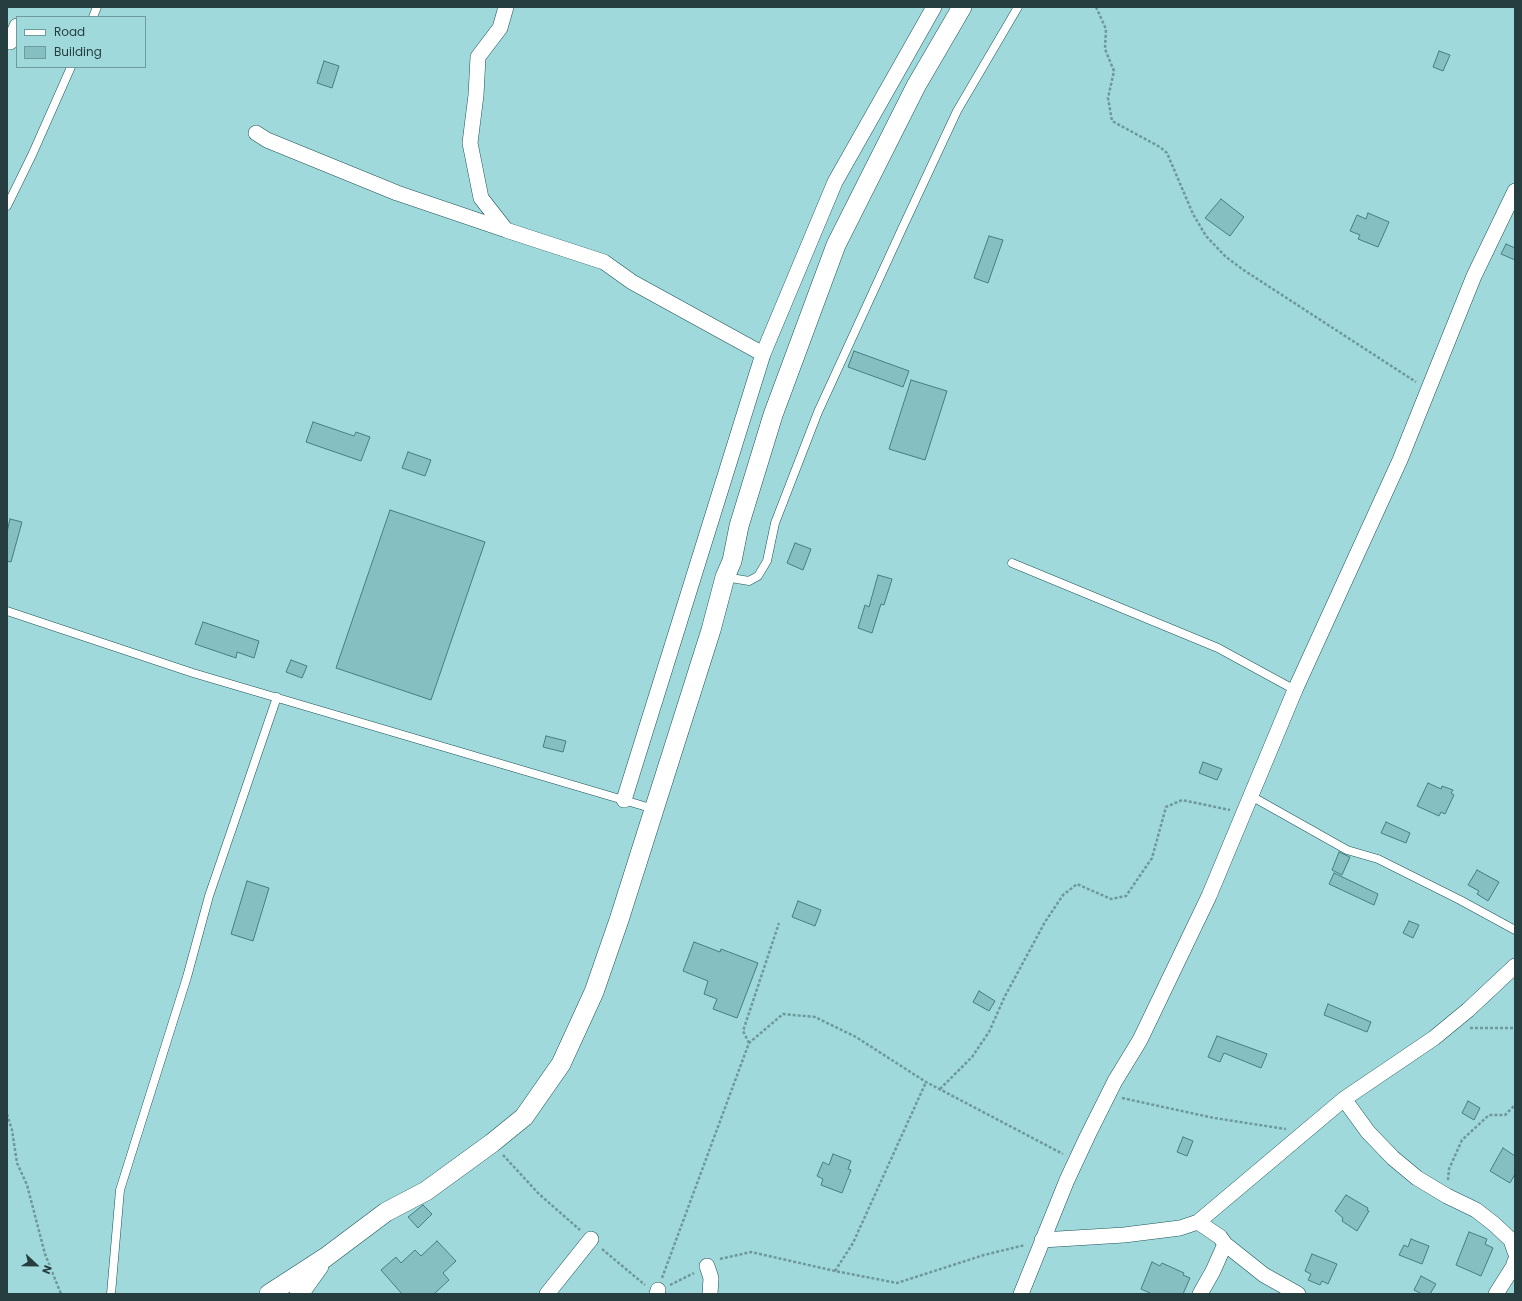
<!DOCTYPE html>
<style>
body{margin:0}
#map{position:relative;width:1522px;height:1301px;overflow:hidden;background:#a0d9dc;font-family:Poppins,sans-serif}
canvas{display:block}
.frame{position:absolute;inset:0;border:8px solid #263e3f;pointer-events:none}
.legend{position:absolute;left:16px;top:16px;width:130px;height:52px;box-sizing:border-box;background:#a0d9dc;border:1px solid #6f9b9d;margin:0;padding:5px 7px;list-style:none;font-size:12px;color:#263e3f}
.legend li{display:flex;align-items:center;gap:8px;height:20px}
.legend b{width:20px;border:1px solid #6f9b9d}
.north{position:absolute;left:16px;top:1245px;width:40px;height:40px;-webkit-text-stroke:3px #a0d9dc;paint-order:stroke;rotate:112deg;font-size:11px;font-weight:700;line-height:16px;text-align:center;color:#263e3f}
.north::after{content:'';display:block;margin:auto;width:14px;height:18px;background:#263e3f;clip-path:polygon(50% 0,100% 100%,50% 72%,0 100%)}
</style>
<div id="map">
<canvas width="1522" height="1301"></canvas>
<div class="frame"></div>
<ul class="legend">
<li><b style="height:5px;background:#fff"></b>Road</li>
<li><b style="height:11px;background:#86bfc2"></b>Building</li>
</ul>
<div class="north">N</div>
</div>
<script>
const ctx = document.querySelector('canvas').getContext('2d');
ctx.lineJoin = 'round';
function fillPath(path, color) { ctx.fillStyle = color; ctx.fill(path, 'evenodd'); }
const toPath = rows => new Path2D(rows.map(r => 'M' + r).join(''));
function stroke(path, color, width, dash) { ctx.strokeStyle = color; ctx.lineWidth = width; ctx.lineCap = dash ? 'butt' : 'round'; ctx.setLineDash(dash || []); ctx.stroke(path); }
const building = toPath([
 [1439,51,1450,55,1443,71,1433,67,1439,51],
 [324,61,339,66,332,88,317,83,324,61],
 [1221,199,1244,217,1230,236,1205,218,1221,199],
 [1368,213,1389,222,1378,247,1358,239,1360,235,1350,231,1357,215,1366,219,1368,213],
 [989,236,1003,240,988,283,974,278,989,236],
 [1506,244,1515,248,1515,260,1501,254,1506,244],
 [854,351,909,371,903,387,848,367,854,351],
 [911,380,947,391,925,460,889,449,911,380],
 [313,422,354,436,356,432,370,437,361,461,306,442,313,422],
 [408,452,431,460,425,476,402,468,408,452],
 [390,510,485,542,431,700,336,668,390,510],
 [10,519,22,522,11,562,7,561,7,532,10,519],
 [795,543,811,549,803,570,787,563,795,543],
 [878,575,892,579,884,605,881,604,872,633,858,628,865,605,869,607,878,575],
 [203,622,259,641,254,658,237,652,236,658,195,644,203,622],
 [291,660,307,666,302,678,286,672,291,660],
 [546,736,566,741,563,752,543,747,546,736],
 [1203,762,1222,769,1217,780,1199,773,1203,762],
 [1428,783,1441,789,1442,786,1453,790,1451,793,1454,795,1445,814,1441,812,1439,816,1417,806,1428,783],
 [1386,822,1410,833,1406,843,1381,833,1386,822],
 [1339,852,1350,857,1342,875,1332,870,1339,852],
 [1477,870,1499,882,1488,901,1477,894,1479,891,1468,885,1477,870],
 [1334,873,1378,894,1374,905,1329,884,1334,873],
 [247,881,269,888,253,941,231,934,247,881],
 [798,901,821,910,815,926,792,917,798,901],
 [1409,921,1419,925,1413,938,1403,933,1409,921],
 [694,942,720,952,721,949,758,963,737,1018,713,1009,717,999,704,994,708,981,683,971,694,942],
 [979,991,995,1001,989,1011,973,1002,979,991],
 [1328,1004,1371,1022,1367,1032,1324,1015,1328,1004],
 [1217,1036,1267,1054,1261,1068,1224,1053,1220,1062,1208,1057,1217,1036],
 [1468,1101,1480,1108,1474,1120,1462,1113,1468,1101],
 [1183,1137,1193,1141,1187,1156,1177,1152,1183,1137],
 [1503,1148,1515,1156,1515,1174,1510,1183,1490,1171,1503,1148],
 [833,1154,851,1161,848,1169,851,1170,842,1193,821,1185,823,1179,817,1176,823,1162,829,1165,833,1154],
 [1346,1195,1368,1208,1367,1210,1369,1211,1357,1231,1342,1221,1343,1218,1335,1211,1346,1195],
 [423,1205,432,1214,418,1228,408,1217,423,1205],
 [1469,1232,1487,1239,1485,1244,1493,1248,1481,1276,1456,1265,1469,1232],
 [1411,1239,1429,1246,1422,1264,1399,1255,1404,1245,1408,1247,1411,1239],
 [437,1241,456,1261,443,1273,449,1280,434,1294,402,1294,381,1270,396,1257,401,1263,415,1250,421,1256,437,1241],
 [1312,1254,1337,1264,1328,1284,1322,1281,1320,1285,1308,1280,1311,1274,1305,1271,1312,1254],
 [1152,1262,1160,1266,1162,1263,1184,1273,1183,1275,1190,1278,1183,1294,1152,1294,1141,1289,1152,1262],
 [1421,1276,1436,1284,1430,1294,1422,1294,1414,1290,1421,1276]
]);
fillPath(building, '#86bfc2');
stroke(building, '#467e80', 1);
const service = toPath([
 [93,17,97,7],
 [7,206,32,155,71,67],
 [1012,563,1218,648,1295,690],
 [725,577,749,581,758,576,767,561,775,523,818,412,901,231,957,111,1018,7],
 [7,611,193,673,654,809],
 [1251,796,1347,850,1378,859,1460,900,1515,930],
 [111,1294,120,1190,187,977,209,896,277,697]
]);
const minor = toPath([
 [506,7,500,28,478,57,476,95,470,143,481,198,506,230,604,262,632,282,763,354],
 [7,42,10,42,17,26],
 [256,133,267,140,397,193,506,230],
 [624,800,763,354,835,182,934,7],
 [1344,1099,1368,1132,1393,1158,1417,1178,1447,1196,1476,1210,1494,1224,1511,1240,1515,1252],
 [1198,1222,1220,1237,1225,1244,1264,1275,1298,1294],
 [1042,1240,1124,1235,1180,1228,1198,1222,1344,1099,1434,1038,1468,1010,1515,966],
 [707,1266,711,1278,710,1294],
 [547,1294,591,1239],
 [657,1294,658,1290],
 [1021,1294,1067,1180,1088,1135,1115,1081,1140,1040,1209,896,1295,690,1400,460,1474,276,1515,191],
 [1200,1294,1213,1271,1225,1244],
 [1496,1294,1513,1267,1515,1261]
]);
const tertiary = toPath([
 [269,1294,326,1257,386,1212,426,1191,492,1143,524,1117,561,1064,594,992,619,920,711,630,725,577,732,561,739,526,773,415,836,245,916,86,962,7],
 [299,1294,319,1266]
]);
stroke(service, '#1a5457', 9);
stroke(minor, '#1a5457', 16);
stroke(tertiary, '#1a5457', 20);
stroke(toPath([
 [1096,7,1106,29,1105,49,1114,71,1108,98,1112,121,1160,147,1167,153,1193,214,1206,236,1226,257,1242,269,1416,382],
 [1470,1028,1515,1028],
 [749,1043,743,1031,779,923],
 [940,1089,972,1057,989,1032,1005,996,1045,922,1063,895,1077,884,1111,899,1126,896,1152,858,1166,807,1182,800,1230,810],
 [1122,1098,1214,1118,1286,1129],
 [7,1114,12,1130,17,1163,27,1185,45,1254,61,1294],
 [503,1155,539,1194,580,1230],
 [1448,1180,1449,1169,1462,1140,1489,1115,1505,1115,1515,1105],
 [602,1249,645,1285],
 [720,1259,751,1252,835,1271,897,1283,984,1255,1025,1245],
 [835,1271,853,1243,926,1082],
 [662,1278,749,1043,783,1014,815,1017,856,1037,926,1082,1063,1154],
 [670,1285,694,1273]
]), '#6e999b', 2.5, [3, 2]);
stroke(service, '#fff', 8);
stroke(minor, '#fff', 15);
stroke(tertiary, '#fff', 19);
</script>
